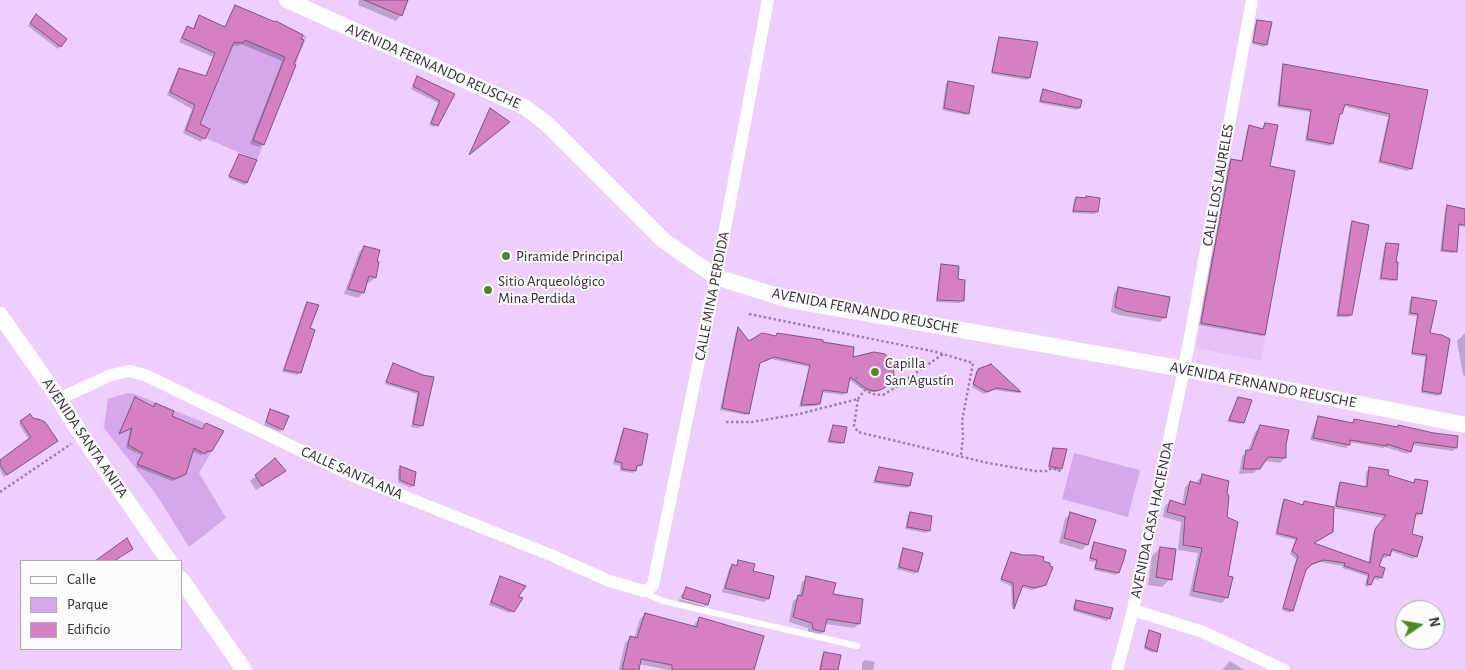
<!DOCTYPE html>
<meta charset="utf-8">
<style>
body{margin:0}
#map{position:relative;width:1465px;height:670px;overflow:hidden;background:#eecdff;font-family:"Alegreya Sans",sans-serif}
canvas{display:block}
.legend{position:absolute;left:20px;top:560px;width:162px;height:90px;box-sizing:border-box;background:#fcfcfc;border:1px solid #aca8af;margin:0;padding:6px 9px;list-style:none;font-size:15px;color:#35293c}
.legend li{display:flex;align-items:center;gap:10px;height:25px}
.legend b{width:25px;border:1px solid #aca8af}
.north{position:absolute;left:1395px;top:600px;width:50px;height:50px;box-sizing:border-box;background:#fcfcfc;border:1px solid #aca8af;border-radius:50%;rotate:78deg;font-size:14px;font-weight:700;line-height:20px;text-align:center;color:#35293c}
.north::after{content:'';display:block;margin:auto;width:18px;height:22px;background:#508822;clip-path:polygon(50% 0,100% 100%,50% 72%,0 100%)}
</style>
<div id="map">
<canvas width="1465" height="670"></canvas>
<ul class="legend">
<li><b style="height:6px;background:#fff"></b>Calle</li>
<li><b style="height:14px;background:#d5a8ec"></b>Parque</li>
<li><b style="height:14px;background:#d580c5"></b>Edificio</li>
</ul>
<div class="north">N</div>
</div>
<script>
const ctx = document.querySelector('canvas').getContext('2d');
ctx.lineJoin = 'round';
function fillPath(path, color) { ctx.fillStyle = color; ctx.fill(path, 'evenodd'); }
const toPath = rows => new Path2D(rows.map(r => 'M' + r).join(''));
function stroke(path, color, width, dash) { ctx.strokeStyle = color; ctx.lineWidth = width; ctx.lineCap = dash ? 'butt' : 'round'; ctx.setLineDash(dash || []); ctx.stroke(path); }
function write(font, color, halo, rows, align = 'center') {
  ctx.font = font + ' "Alegreya Sans",sans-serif'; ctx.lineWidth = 4; ctx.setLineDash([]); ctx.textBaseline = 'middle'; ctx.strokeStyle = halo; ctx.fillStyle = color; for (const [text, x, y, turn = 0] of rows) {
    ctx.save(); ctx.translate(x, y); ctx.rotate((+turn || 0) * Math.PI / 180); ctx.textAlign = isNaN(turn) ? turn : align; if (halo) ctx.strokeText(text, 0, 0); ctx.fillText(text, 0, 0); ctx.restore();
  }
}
fillPath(toPath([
 [1228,158,1295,171,1261,361,1196,348]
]), '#e6c1f9');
fillPath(toPath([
 [235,5,307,36,257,160,186,130],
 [127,393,135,394,224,431,199,473,226,518,189,547,156,494,104,428,108,399],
 [1074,453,1140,470,1128,517,1062,499]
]), '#d5a8ec');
fillPath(toPath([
 [359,0,407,0,401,15,396,21,358,5],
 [236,7,275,24,292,65,263,144,259,147,250,144,282,61,241,44,238,46,232,45,199,125,209,130,201,142,183,133,192,109,167,95,176,73,179,69,205,77,213,57,179,42,184,31,187,27,193,29,196,20,199,17,224,28,232,10],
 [34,18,65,40,58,49,28,26],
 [1257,21,1266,44,1264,47,1252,44,1255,24],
 [999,39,1029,78,1027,80,991,74,997,41],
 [1284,65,1427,91,1411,169,1408,171,1378,163,1388,117,1343,106,1338,115,1332,143,1330,146,1305,141,1310,112,1277,107,1282,68],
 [417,78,454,95,434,127,429,125,438,103,411,89],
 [948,82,968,113,966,115,942,110,946,84],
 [1043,91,1080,101,1079,108,1077,110,1039,103,1041,93],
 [1265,124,1268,167,1264,334,1262,336,1199,325,1229,163,1231,160,1241,162,1247,129,1250,127,1262,130],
 [240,155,255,161,246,183,244,185,228,178],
 [1086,197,1097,212,1094,214,1072,213,1074,200,1076,198,1085,199],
 [1447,207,1465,210,1465,227,1458,226,1455,251,1453,253,1440,252,1445,209],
 [1352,223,1351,314,1349,317,1336,317,1350,225],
 [1386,244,1394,263,1396,279,1394,281,1379,280,1384,247],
 [364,247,375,262,378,263,375,278,369,283,366,282,363,293,358,298,344,294,359,252],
 [942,265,957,281,962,300,960,303,936,302,940,268],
 [1119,288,1165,317,1160,322,1119,315,1111,312,1114,293],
 [1412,298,1428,334,1440,394,1438,396,1421,393,1425,357,1411,355,1417,316,1408,315,1410,300],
 [307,303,309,329,300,373,297,375,282,372,305,305],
 [738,329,749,343,775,337,778,334,851,358,885,386,877,392,871,392,865,391,848,379,845,393,843,395,821,392,819,404,816,406,799,407,809,367,771,359,759,364,748,413,746,415,720,410,736,331],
 [1465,333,1465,376,1463,375,1457,341],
 [393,365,423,376,432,378,421,426,419,428,411,427,417,394,385,384,391,367],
 [978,370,1020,392,1018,393,994,390,984,394,972,387,976,372],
 [1239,398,1243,422,1240,424,1227,422,1236,401],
 [135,399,153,408,155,404,211,451,208,453,204,453,201,455,192,451,185,473,183,476,172,481,136,467,141,455,126,448,130,429,119,434,133,401],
 [271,410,288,416,280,432,264,425,268,413],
 [1318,418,1351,424,1354,421,1397,428,1398,427,1457,438,1456,448,1453,451,1412,445,1410,452,1407,454,1385,447,1383,448,1349,442,1349,445,1346,448,1310,440,1316,421],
 [21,422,54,443,4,477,0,470,0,461,29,440,19,424],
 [833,427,843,442,841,444,827,443,831,429],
 [1260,427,1285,444,1285,458,1280,463,1264,461,1254,473,1239,474,1242,456,1248,451,1255,432],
 [624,429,640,464,636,467,633,473,620,471,620,466,613,464,622,431],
 [1053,449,1061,469,1059,471,1048,468,1051,451],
 [401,467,413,485,411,488,398,482,398,469],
 [879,468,909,486,907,488,873,483,877,470],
 [1369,469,1412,484,1415,480,1421,513,1418,516,1414,515,1410,535,1421,538,1416,557,1413,559,1390,551,1386,558,1381,557,1377,567,1381,577,1378,580,1373,578,1368,587,1365,586,1367,576,1342,568,1343,566,1320,562,1307,567,1305,569,1292,610,1290,613,1282,610,1296,559,1290,554,1295,540,1275,535,1282,503,1284,500,1301,505,1304,502,1334,508,1338,486,1341,483,1365,488,1366,472],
 [1332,508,1384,518,1373,533,1368,564,1313,544,1329,534],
 [284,471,279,476,256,490,250,481,256,476],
 [1202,476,1226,494,1227,597,1222,603,1189,596,1198,553,1178,550,1181,522,1163,517,1165,506,1170,501,1182,505,1185,487,1190,482,1197,484,1197,481],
 [911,513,931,517,928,531,926,533,905,529,908,515],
 [1071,513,1087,544,1082,550,1059,543,1065,519],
 [1094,543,1118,572,1116,575,1094,570,1096,562,1089,561,1092,545],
 [1160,548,1170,579,1162,587,1148,585,1152,556],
 [903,549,917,571,915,574,897,569,901,552],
 [1011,554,1045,584,1043,587,1031,590,1021,587,1012,609,1011,586,1000,581,1009,556],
 [739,561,752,572,768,599,764,602,722,592,729,569,732,566,735,566],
 [500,578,516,598,513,611,510,613,489,605,498,580],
 [807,578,832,595,859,624,854,628,825,624,823,632,818,636,808,634,808,628,789,622,793,601,799,597,802,582],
 [686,589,709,595,707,604,702,610,678,604,679,599,705,606,705,603,680,597],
 [1077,601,1109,618,1107,621,1073,611,1074,604],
 [645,614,694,628,695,623,700,618,753,670,668,670,639,664,638,670,619,670,625,643,630,638,634,638,640,619],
 [1150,632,1156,651,1153,653,1144,649,1147,634],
 [825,653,837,670,819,670,822,655],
 [865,660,875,662,873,670,862,670,862,663],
 [1230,661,1244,670,1222,670]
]), '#0003');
const building = toPath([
 [364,0,408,0,402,16,364,0],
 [235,5,275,22,276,21,303,35,301,39,304,40,294,64,296,65,264,145,253,140,285,57,245,40,243,43,234,42,200,124,210,129,205,139,186,130,195,105,170,92,179,68,206,76,215,53,182,38,187,26,194,29,199,15,225,27,235,5],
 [36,14,67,39,61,47,30,23,36,14],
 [1257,20,1272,22,1267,45,1253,42,1257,20],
 [999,37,1038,42,1030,78,992,72,999,37],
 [1283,64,1428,90,1412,169,1380,161,1390,114,1345,104,1342,114,1340,114,1333,144,1307,139,1311,110,1279,105,1283,64],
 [417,76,455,94,438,126,431,123,440,101,413,86,417,76],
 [948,81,974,86,969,114,944,108,948,81],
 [1043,89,1082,100,1080,108,1040,101,1043,89],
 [490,108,510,122,469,155,490,108],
 [1265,123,1278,125,1270,166,1295,171,1265,335,1201,323,1231,159,1242,161,1249,125,1263,129,1265,123],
 [239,154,257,160,247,183,229,176,239,154],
 [1086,196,1100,198,1098,212,1073,211,1076,197,1086,198,1086,196],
 [1447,205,1465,209,1465,225,1459,224,1457,252,1442,250,1447,205],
 [1352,221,1369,225,1352,315,1338,315,1352,221],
 [1386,243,1399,244,1396,262,1398,262,1397,280,1381,278,1386,243],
 [364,246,380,250,377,261,379,262,376,278,369,276,364,293,348,289,364,246],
 [941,264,959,266,958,279,965,280,964,301,937,300,941,264],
 [1118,287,1170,297,1166,318,1125,311,1115,307,1118,287],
 [1412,297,1437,301,1430,333,1442,335,1450,339,1441,394,1422,391,1427,355,1412,353,1418,314,1410,313,1412,297],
 [307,302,319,305,310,328,315,330,301,373,284,370,307,302],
 [738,327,749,341,762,333,776,336,777,333,823,340,823,342,854,347,853,357,874,352,885,354,890,359,893,364,894,376,891,382,886,387,880,390,874,391,867,389,850,377,847,393,823,390,820,404,801,405,810,365,774,357,760,363,749,414,722,408,738,327],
 [393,363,423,375,434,377,423,426,413,424,419,392,386,382,393,363],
 [991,364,1021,392,997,388,987,392,973,384,978,369,991,364],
 [135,397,154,407,155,403,174,411,172,416,202,429,206,423,224,431,212,451,207,451,205,454,194,448,186,474,175,479,137,464,143,453,128,445,132,428,119,434,135,397],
 [1238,397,1252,400,1244,423,1229,420,1238,397],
 [270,409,289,416,283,430,266,422,270,409],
 [30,414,33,418,41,420,45,422,58,441,7,475,0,465,0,460,31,437,20,421,30,414],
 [1318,416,1353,423,1354,419,1398,427,1398,425,1434,433,1458,436,1457,448,1414,442,1411,452,1387,444,1387,446,1350,440,1350,445,1313,438,1318,416],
 [833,425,847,427,844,443,829,441,833,425],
 [1260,425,1289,430,1286,445,1286,458,1268,457,1260,469,1243,469,1246,450,1251,450,1260,425],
 [624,428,648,434,642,465,637,466,636,471,622,469,622,463,615,461,624,428],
 [1053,448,1067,449,1062,469,1049,466,1053,448],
 [275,458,286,471,262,486,255,475,275,458],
 [400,466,416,472,414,486,400,480,400,466],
 [879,467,913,473,910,486,875,481,879,467],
 [1369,467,1389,470,1388,475,1414,483,1415,479,1428,481,1422,514,1416,513,1412,534,1423,537,1417,557,1392,549,1390,556,1384,554,1379,566,1385,568,1382,578,1375,576,1371,585,1367,584,1369,574,1344,566,1345,563,1324,560,1312,564,1306,570,1293,611,1283,608,1298,556,1292,551,1297,538,1277,533,1284,499,1303,505,1304,501,1334,507,1333,532,1314,543,1370,563,1375,529,1386,515,1336,506,1340,482,1367,487,1369,467],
 [1202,474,1229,481,1227,493,1229,496,1227,517,1238,522,1228,576,1233,577,1228,598,1193,591,1202,548,1183,545,1185,517,1167,512,1170,500,1185,505,1190,481,1200,484,1202,474],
 [910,512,932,516,930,531,907,527,910,512],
 [1070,512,1096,520,1088,545,1064,538,1070,512],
 [127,538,133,549,114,561,95,561,127,538],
 [1094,542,1126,550,1124,559,1119,573,1095,568,1097,560,1090,558,1094,542],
 [1160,547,1176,549,1172,580,1156,577,1160,547],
 [903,548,923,553,918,572,899,567,903,548],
 [1011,552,1023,555,1035,555,1044,557,1043,561,1050,563,1050,566,1053,567,1046,585,1034,588,1023,585,1014,609,1013,583,1001,579,1011,552],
 [738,560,755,564,753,571,774,576,769,599,725,588,732,564,737,566,738,560],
 [500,576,526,586,518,597,523,598,514,612,491,602,500,576],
 [806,576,836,583,833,594,863,599,860,624,827,619,824,632,813,629,812,623,793,617,798,595,802,596,806,576],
 [686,587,711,595,708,605,682,598,686,587],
 [1076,600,1113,608,1110,619,1074,609,1076,600],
 [645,613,697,627,699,617,764,636,754,670,672,670,672,665,641,659,639,670,622,670,630,636,637,638,645,613],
 [1149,630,1161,634,1157,652,1145,647,1149,630],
 [824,652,841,655,838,670,820,670,824,652]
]);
fillPath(building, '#d580c5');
stroke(building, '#805578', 1);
stroke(toPath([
 [749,314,936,352,973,363,962,421,963,436,961,456],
 [856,377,858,383,865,390,873,394,883,395,893,389,943,354],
 [858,399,865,390],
 [726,422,752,422,799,414,858,399,854,426,858,432,988,463,1035,471,1047,471,1052,468,1063,472],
 [0,492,71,444]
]), '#9a83a6', 2.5, [2.5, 2.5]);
stroke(toPath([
 [643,591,653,597,663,601,857,646]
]), '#fff', 6);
stroke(toPath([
 [59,399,111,375,130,371,145,375,353,476,553,556,607,580,643,591,649,589,653,585,716,277,768,0],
 [1133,610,1203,632,1284,670],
 [1117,670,1133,610,1184,369,1252,0]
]), '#fff', 12);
stroke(toPath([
 [287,0,526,108,548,125,663,240,716,277,790,300,1184,369,1465,425],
 [0,315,59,399,82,436,169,561],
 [181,579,244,670]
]), '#fff', 16);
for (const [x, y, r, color] of [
 [506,256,5,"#508822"],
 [488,290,5,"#508822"],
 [875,372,5,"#508822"]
]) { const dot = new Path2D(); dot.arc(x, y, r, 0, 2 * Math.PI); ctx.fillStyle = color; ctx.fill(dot); stroke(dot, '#fcfcfc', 2); }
write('15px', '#35293c', '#fcfcfc', [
 ["AVENIDA FERNANDO REUSCHE",433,66,24],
 ["CALLE LOS LAURELES",1218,185,-80],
 ["CALLE MINA PERDIDA",712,296,-79],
 ["AVENIDA FERNANDO REUSCHE",865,311,11],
 ["AVENIDA FERNANDO REUSCHE",1263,385,11],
 ["AVENIDA SANTA ANITA",85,438,56],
 ["CALLE SANTA ANA",352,473,24],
 ["AVENIDA CASA HACIENDA",1152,520,-78]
]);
write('15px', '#35293c', '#fcfcfc', [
 ["Piramide Principal",516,256],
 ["Sitio Arqueológico",498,281],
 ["Mina Perdida",498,298],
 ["Capilla",885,363],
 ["San Agustín",885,380]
], 'left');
</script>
